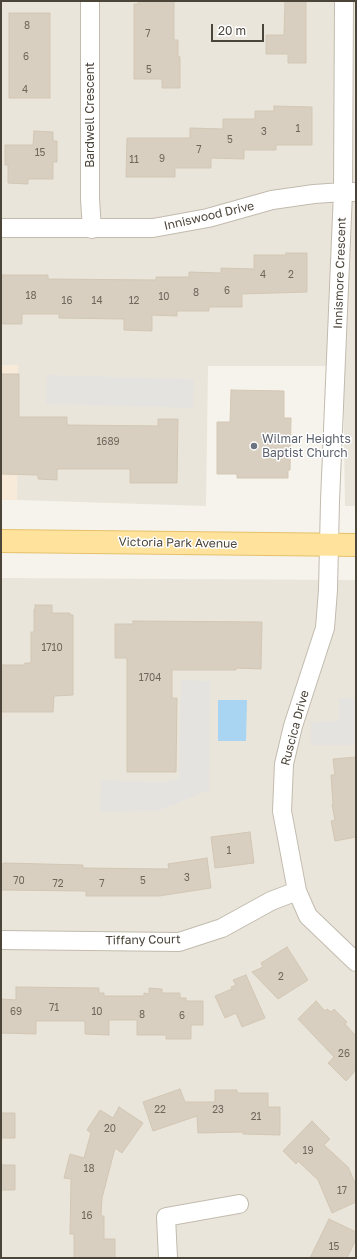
<!DOCTYPE html>
<style>
body{margin:0}
#map{position:relative;width:357px;height:1259px;overflow:hidden;background:#f6f3ec;font-family:"Golos Text",sans-serif}
canvas{display:block}
.frame{position:absolute;inset:0;border:2px solid #4b4439;pointer-events:none}
.scale{position:absolute;left:211px;top:24px;width:53px;height:18px;box-sizing:border-box;border:2px solid #4b4439;border-top:0;padding-left:5px;font-size:12px;line-height:14px;white-space:nowrap;color:#4b4439;-webkit-text-stroke:3px #fff;paint-order:stroke}
</style>
<div id="map">
<canvas width="357" height="1259"></canvas>
<div class="frame"></div>
<div class="scale">20 m</div>
</div>
<script>
const ctx = document.querySelector('canvas').getContext('2d');
ctx.lineJoin = 'round';
function fillPath(path, color) { ctx.fillStyle = color; ctx.fill(path, 'evenodd'); }
const toPath = rows => new Path2D(rows.map(r => 'M' + r).join(''));
function stroke(path, color, width, dash) { ctx.strokeStyle = color; ctx.lineWidth = width; ctx.lineCap = dash ? 'butt' : 'round'; ctx.setLineDash(dash || []); ctx.stroke(path); }
function write(font, color, halo, rows, align = 'center') {
  ctx.font = font + ' "Golos Text",sans-serif'; ctx.lineWidth = 3; ctx.setLineDash([]); ctx.textBaseline = 'middle'; ctx.strokeStyle = halo; ctx.fillStyle = color; for (const [text, x, y, turn = 0] of rows) {
    ctx.save(); ctx.translate(x, y); ctx.rotate((+turn || 0) * Math.PI / 180); ctx.textAlign = isNaN(turn) ? turn : align; if (halo) ctx.strokeText(text, 0, 0); ctx.fillText(text, 0, 0); ctx.restore();
  }
}
fillPath(toPath([
 [1,1,356,1,356,506,345,506,343,366,208,366,206,506,17,500,18,365,1,365],
 [1,578,356,580,356,1258,1,1258]
]), '#eae5da');
fillPath(toPath([
 [1,365,18,365,17,500,1,500]
]), '#f7ead8');
fillPath(toPath([
 [47,375,194,379,193,408,46,404],
 [181,680,210,681,209,790,158,811,100,812,101,780,165,782,179,779],
 [339,698,356,698,356,745,311,745,311,722,339,721]
]), '#e5e3e0');
fillPath(toPath([
 [218,700,247,700,246,741,218,741]
]), '#a9d4f2');
const building = toPath([
 [138,1,174,1,174,40,178,40,178,56,180,57,180,88,162,88,162,79,134,79,134,4,138,4,138,1],
 [285,1,306,1,306,63,288,63,288,54,266,54,266,35,284,35,285,1],
 [9,13,50,13,50,98,9,98,9,13],
 [274,106,312,107,312,145,276,145,276,150,244,150,244,159,211,158,211,168,175,168,175,177,126,177,127,138,190,138,190,128,223,129,223,119,255,119,255,111,274,111,274,106],
 [34,131,53,132,53,141,57,141,57,162,53,162,53,179,28,179,28,184,8,183,8,165,5,165,5,145,33,145,34,131],
 [286,253,307,253,307,292,242,294,242,307,209,307,209,311,177,311,177,316,152,315,152,331,124,330,124,319,59,318,59,314,22,314,22,324,1,324,1,275,48,275,48,279,156,280,156,277,189,277,189,272,221,273,221,268,254,269,254,255,286,255,286,253],
 [1,374,19,374,19,417,67,417,67,425,158,426,158,419,178,419,177,483,130,483,130,469,57,469,57,480,38,479,38,475,1,474,1,374],
 [231,390,284,391,284,418,291,418,290,470,288,470,288,478,237,478,237,474,217,474,217,422,230,422,231,390],
 [35,605,52,605,52,613,70,613,70,615,73,615,73,695,54,696,53,712,1,712,1,665,24,665,25,663,31,663,31,632,34,632,34,609,35,609,35,605],
 [133,621,262,622,261,669,236,668,236,670,172,670,172,698,177,698,176,772,127,772,127,658,115,658,115,624,133,624,133,621],
 [356,757,356,837,335,841,331,821,335,820,332,805,333,805,331,775,335,775,333,759,356,757],
 [250,832,254,863,215,868,211,837,250,832],
 [207,858,211,888,159,896,86,896,86,891,1,890,1,864,5,863,83,865,83,868,169,869,168,864,207,858],
 [287,947,308,980,278,999,252,972,263,967,261,963,287,947],
 [246,975,265,1018,242,1027,236,1013,225,1018,215,996,232,989,231,987,236,985,233,980,246,975],
 [16,987,99,988,99,993,104,993,104,996,144,996,144,993,149,994,149,988,162,989,162,993,180,993,180,998,186,998,186,1001,203,1001,203,1025,191,1025,191,1039,166,1039,166,1035,137,1035,137,1020,109,1020,109,1035,85,1034,85,1021,36,1021,36,1034,1,1033,1,999,16,1000,16,987],
 [316,1001,325,1011,327,1009,331,1012,334,1009,347,1022,345,1024,356,1036,356,1070,346,1081,328,1063,334,1057,298,1019,316,1001],
 [180,1089,185,1102,215,1102,215,1090,237,1090,237,1093,268,1093,268,1107,280,1107,280,1135,243,1134,243,1132,198,1133,197,1116,153,1131,143,1102,180,1089],
 [119,1107,143,1123,122,1153,115,1148,102,1198,101,1216,104,1216,104,1239,115,1239,115,1258,74,1258,74,1234,70,1234,71,1179,64,1178,70,1154,84,1158,91,1133,87,1130,100,1110,113,1118,119,1107],
 [1,1113,15,1113,15,1138,1,1138,1,1113],
 [312,1121,330,1139,324,1145,348,1167,356,1185,356,1202,332,1213,318,1180,298,1161,296,1164,283,1151,312,1121],
 [1,1165,15,1165,15,1190,1,1190,1,1165],
 [329,1219,356,1232,356,1239,351,1250,347,1258,310,1258,329,1219]
]);
fillPath(building, '#d8cfc1');
stroke(building, '#d3c7b4', 1);
const minor = toPath([
 [90,1,90,199,92,229],
 [344,1,343,192,330,501,328,590,325,628,293,726,284,764,282,811,297,891,308,916,356,962],
 [1,228,153,228,208,218,272,200,314,194,343,192,356,192],
 [1,940,179,942,222,928,271,901,297,891],
 [168,1258,166,1217,239,1204]
]);
const major = toPath([
 [1,541,356,545]
]);
stroke(minor, '#c2bbae', 20);
stroke(major, '#e6c16a', 24);
stroke(minor, '#fff', 18);
stroke(major, '#ffe39c', 22);
for (const [x, y, r, color] of [
 [254,446,4,"#6b7280"]
]) { const dot = new Path2D(); dot.arc(x, y, r, 0, 2 * Math.PI); ctx.fillStyle = color; ctx.fill(dot); stroke(dot, '#fff', 1.5); }
write('10px', '#6e675b', null, [
 ["8",27,26],
 ["7",148,34],
 ["6",26,57],
 ["5",149,70],
 ["4",25,90],
 ["1",298,129],
 ["3",264,132],
 ["5",230,140],
 ["7",199,150],
 ["15",40,153],
 ["9",162,159],
 ["11",134,160],
 ["4",263,275],
 ["2",291,275],
 ["6",227,291],
 ["8",196,293],
 ["18",31,296],
 ["10",164,297],
 ["16",67,301],
 ["14",97,301],
 ["12",134,301],
 ["1689",108,442],
 ["1710",52,648],
 ["1704",150,678],
 ["1",229,851],
 ["3",187,878],
 ["70",19,881],
 ["5",143,881],
 ["72",58,884],
 ["7",102,884],
 ["2",281,977],
 ["71",54,1008],
 ["69",16,1012],
 ["10",97,1012],
 ["8",142,1015],
 ["6",182,1016],
 ["26",344,1054],
 ["22",160,1110],
 ["23",218,1110],
 ["21",256,1117],
 ["20",110,1129],
 ["19",308,1151],
 ["18",89,1169],
 ["17",342,1191],
 ["16",87,1216],
 ["15",334,1247]
]);
write('12px', '#4b4439', '#fff', [
 ["Bardwell Crescent",90,115,-90],
 ["Inniswood Drive",209,216,-13],
 ["Innismore Crescent",340,273,-88],
 ["Victoria Park Avenue",178,543,1],
 ["Ruscica Drive",295,728,-75],
 ["Tiffany Court",143,940,-1]
]);
write('12px', '#5b616d', '#fff', [
 ["Wilmar Heights",262,439],
 ["Baptist Church",262,453]
], 'left');
</script>
